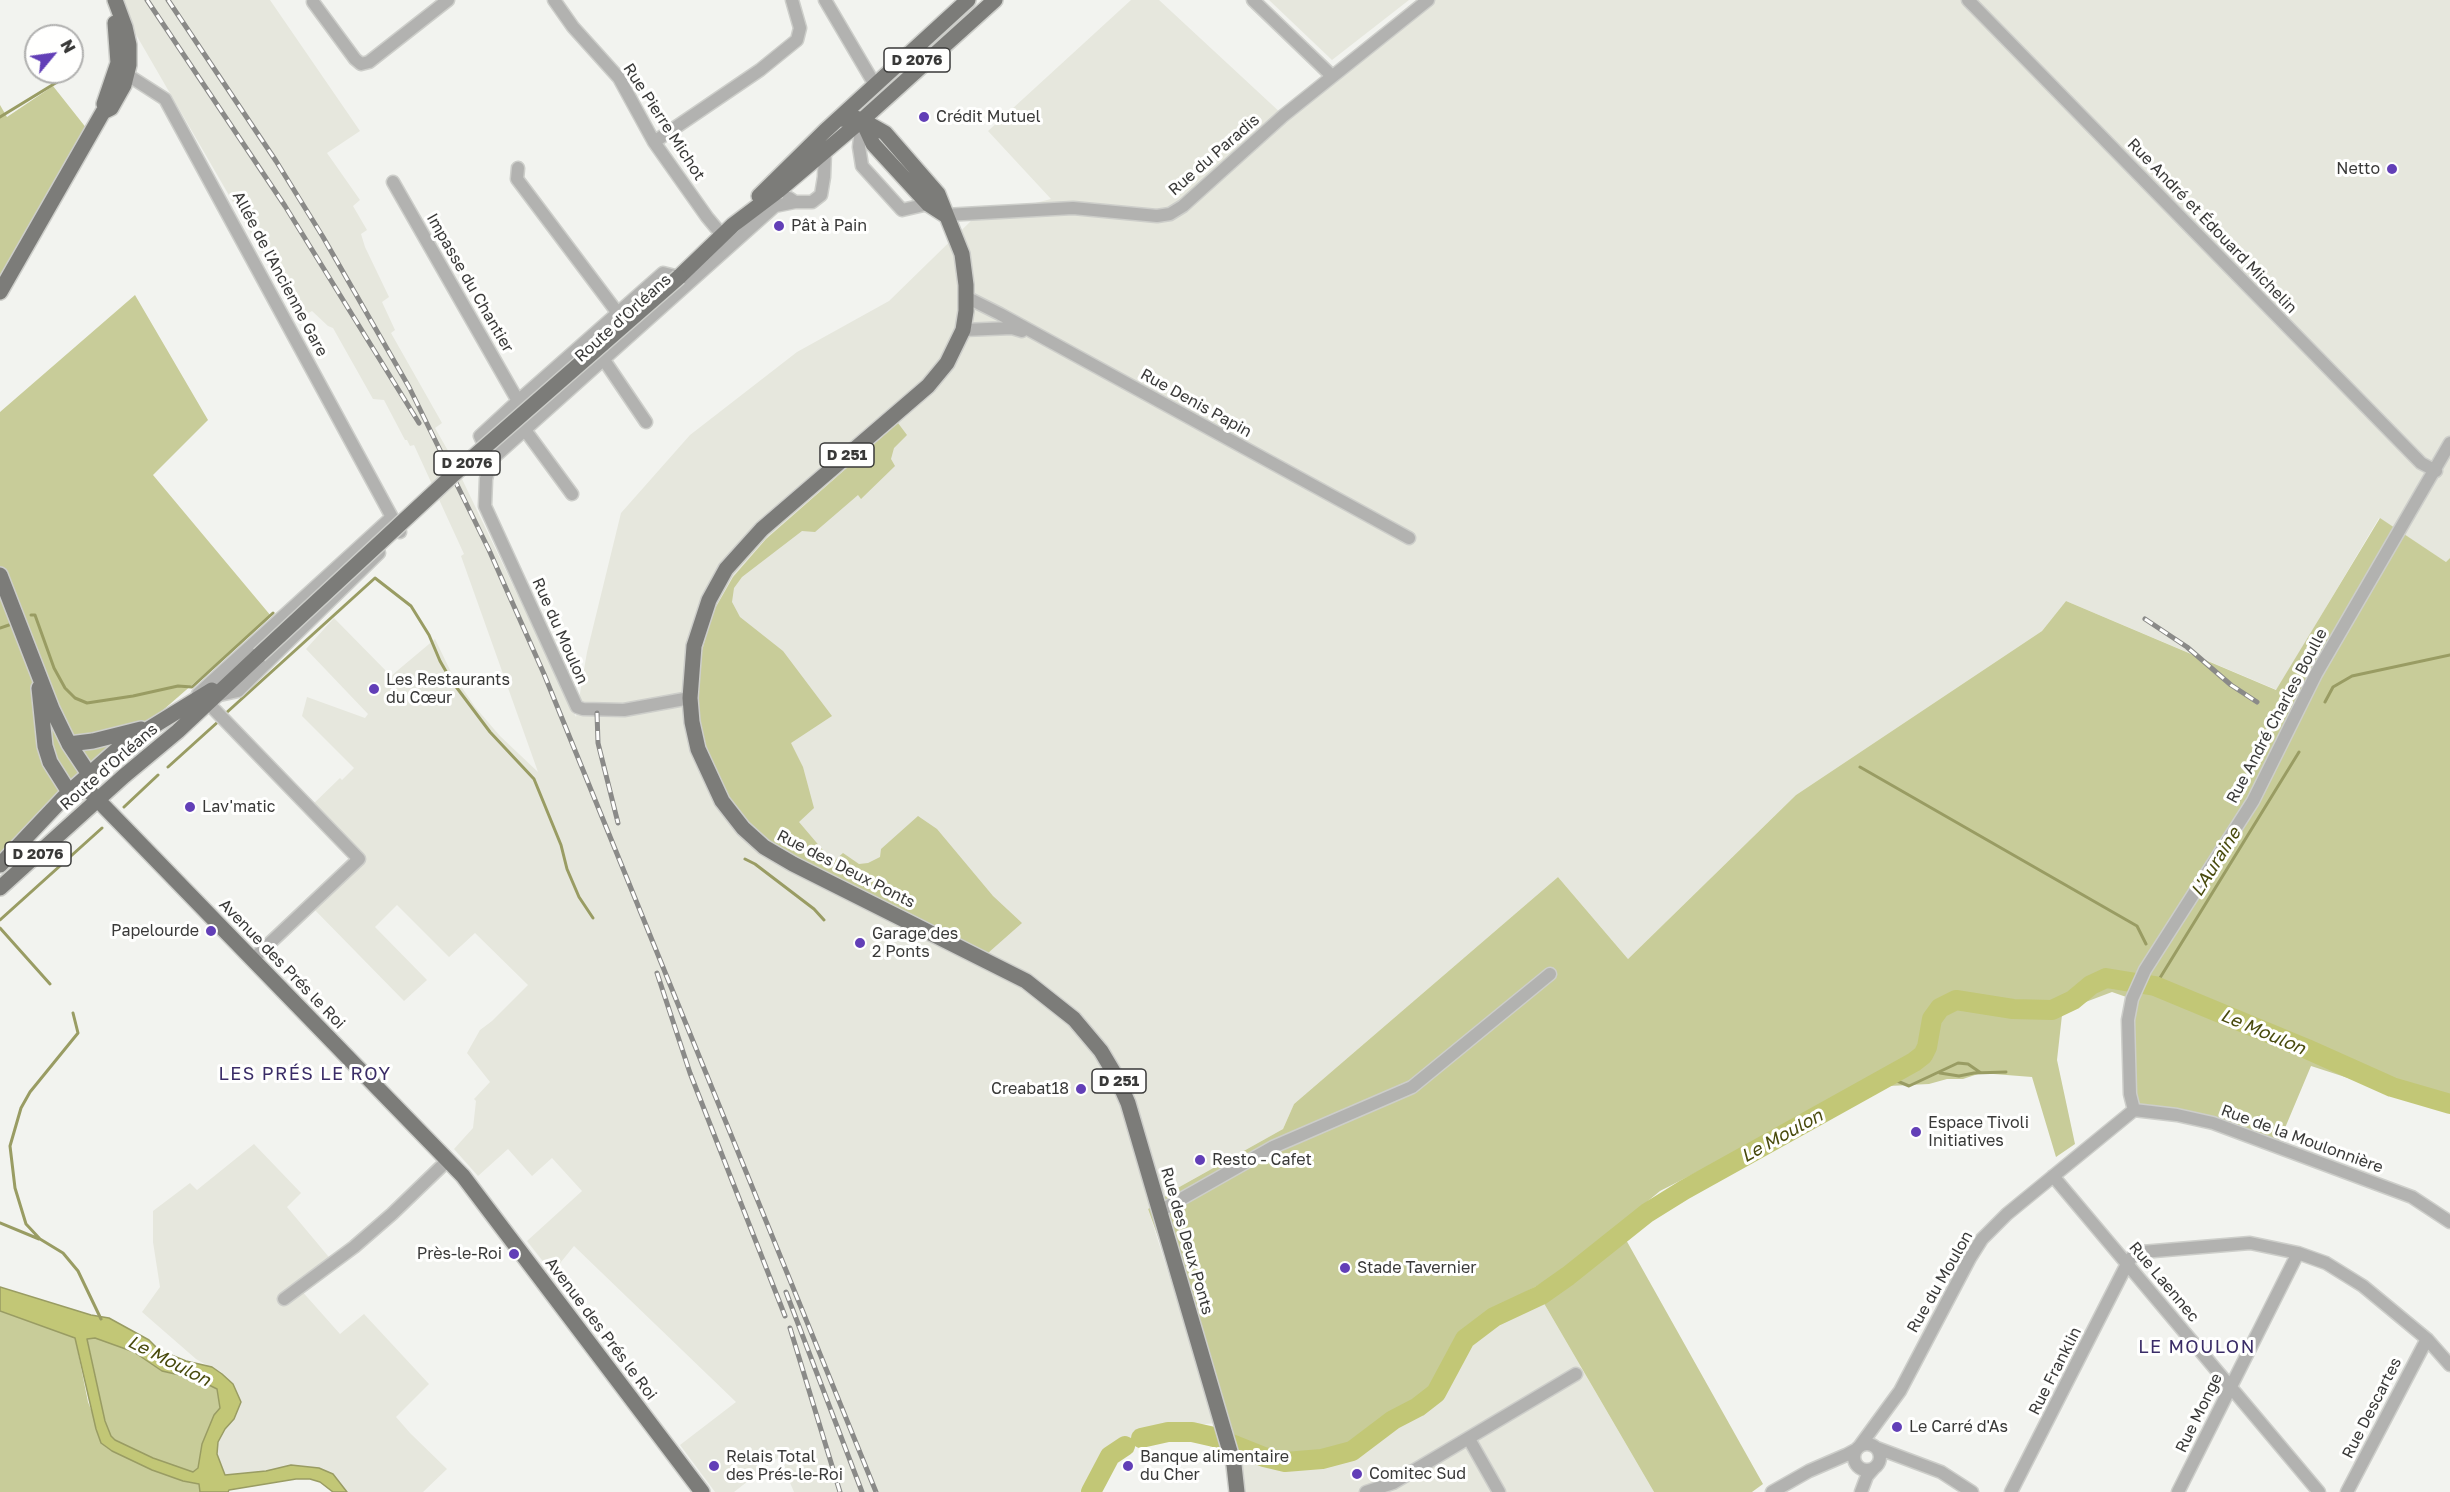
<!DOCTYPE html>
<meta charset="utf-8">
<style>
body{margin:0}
#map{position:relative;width:2450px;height:1492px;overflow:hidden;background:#f2f3ef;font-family:"Golos Text",sans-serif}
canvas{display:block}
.north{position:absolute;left:24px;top:24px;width:60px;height:60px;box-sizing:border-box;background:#fffffe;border:2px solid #b0b0af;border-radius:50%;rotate:61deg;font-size:16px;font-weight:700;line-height:24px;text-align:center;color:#393938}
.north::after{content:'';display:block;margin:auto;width:21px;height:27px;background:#623fb7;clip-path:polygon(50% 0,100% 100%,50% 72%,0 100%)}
</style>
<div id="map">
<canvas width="2450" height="1492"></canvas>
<div class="north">N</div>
</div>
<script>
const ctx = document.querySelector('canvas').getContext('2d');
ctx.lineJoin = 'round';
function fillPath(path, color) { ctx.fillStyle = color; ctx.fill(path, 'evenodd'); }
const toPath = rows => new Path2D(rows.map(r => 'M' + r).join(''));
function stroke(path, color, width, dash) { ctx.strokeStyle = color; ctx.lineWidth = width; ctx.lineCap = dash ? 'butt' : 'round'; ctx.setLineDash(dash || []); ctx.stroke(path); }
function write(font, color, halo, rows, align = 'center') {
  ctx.font = font + ' "Golos Text",sans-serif'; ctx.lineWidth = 6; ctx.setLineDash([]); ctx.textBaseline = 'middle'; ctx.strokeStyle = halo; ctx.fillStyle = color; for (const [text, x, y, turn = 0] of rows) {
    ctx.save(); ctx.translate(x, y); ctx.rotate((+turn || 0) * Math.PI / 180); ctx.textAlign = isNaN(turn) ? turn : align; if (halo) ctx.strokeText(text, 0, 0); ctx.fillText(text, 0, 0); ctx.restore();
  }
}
fillPath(toPath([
 [116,0,270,0,360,131,327,153,360,200,353,206,367,230,361,234,365,247,389,297,382,302,395,330,391,333,442,423,435,428,451,456,576,717,587,652,621,513,690,435,797,352,889,301,973,219,1051,199,988,131,1131,0,1159,0,1283,115,1428,0,2450,0,2450,558,2446,562,2379,518,2277,690,2066,601,2042,631,1796,795,1628,959,1558,877,1294,1104,1283,1129,1174,1190,1148,1209,1216,1423,1145,1430,1107,1451,1081,1492,794,1492,779,1457,734,1492,715,1492,680,1445,736,1402,574,1246,552,1273,527,1241,582,1191,552,1158,532,1176,508,1149,478,1176,454,1149,473,1128,476,1101,474,1099,490,1082,467,1053,480,1030,492,1021,528,985,475,933,449,957,397,905,375,927,427,980,404,1001,310,905,357,860,308,809,340,778,342,780,354,768,302,716,307,697,365,718,368,714,306,649,334,618,391,676,435,639,450,670,475,707,500,736,538,772,461,556,464,554,414,445,410,446,407,440,405,440,384,400,373,399,333,328,328,326,312,311,300,318],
 [1269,0,1409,0,1332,60],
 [254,1144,301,1193,287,1207,333,1262,300,1289,340,1334,364,1314,429,1384,396,1417,410,1433,447,1469,423,1492,347,1492,333,1474,319,1468,291,1465,266,1471,225,1475,217,1454,218,1442,225,1429,234,1419,241,1402,222,1374,196,1359,142,1312,160,1287,153,1242,153,1211,190,1183,197,1190],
 [1542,1300,1654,1492,1246,1492,1241,1463,1233,1445,1264,1457,1352,1451,1393,1420,1418,1407,1444,1379,1465,1339,1494,1322]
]), '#e6e7dd');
fillPath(toPath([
 [53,86,91,134,0,292,0,105,7,117],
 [135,295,208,420,153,475,271,616,69,792,0,865,0,412],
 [898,423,907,435,894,448,891,459,895,466,861,499,858,495,815,532,802,531,742,577,734,588,732,602,740,617,783,651,832,716,791,743,803,767,814,808,799,822,833,862,843,853,859,864,868,863,880,857,881,849,918,816,937,829,993,896,1022,923,988,953,797,857,761,835,749,824,727,795,708,755,702,733,698,704,699,661,713,612,733,577,766,539],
 [2380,518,2446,562,2450,558,2450,1111,2311,1066,2277,1147,2213,1123,2134,1110,2132,999,2112,992,2083,1003,2062,1015,2057,1060,2075,1144,2056,1157,2032,1077,1981,1073,1963,1079,1947,1079,1929,1084,1889,1086,1846,1110,1740,1150,1660,1191,1573,1263,1537,1286,1484,1314,1453,1357,1436,1393,1418,1407,1393,1420,1352,1451,1322,1459,1285,1462,1264,1457,1233,1445,1148,1209,1174,1190,1283,1129,1294,1104,1558,877,1628,959,1796,795,2042,631,2066,601,2276,690],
 [1625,1238,1763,1484,1752,1492,1654,1492,1542,1300,1572,1281],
 [0,1311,75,1338,88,1402,106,1447,152,1470,183,1481,199,1484,200,1492,0,1492],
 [87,1338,95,1338,134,1352,162,1371,197,1379,217,1389,220,1408,214,1415,198,1468,193,1472,153,1458,115,1440,111,1436,105,1421]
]), '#c8cc99');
const water = toPath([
 [0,1287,91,1315,109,1318,149,1340,159,1350,186,1361,212,1367,222,1374,233,1384,241,1402,234,1419,225,1429,218,1442,217,1454,225,1475,266,1471,291,1465,319,1468,333,1474,347,1492,333,1492,320,1482,310,1479,296,1479,229,1490,228,1492,200,1492,199,1484,183,1481,152,1470,112,1451,101,1443,96,1429,75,1338,0,1311,0,1287],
 [95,1338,134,1352,162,1371,197,1379,217,1389,220,1408,214,1415,202,1444,198,1468,193,1472,153,1458,115,1440,111,1436,105,1421,87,1339,95,1338]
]);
fillPath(water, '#c2c776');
stroke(water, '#999c63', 1.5);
stroke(toPath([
 [0,117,67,76],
 [31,615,35,615,54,668,65,688,75,698,87,703,133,696,178,686,192,687,273,613],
 [0,628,9,625],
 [2325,702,2333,687,2352,676,2450,655],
 [225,714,375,578,411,606,429,635,440,661,451,680,490,732,534,779,561,845,567,869,579,897,593,918],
 [168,767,220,720],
 [1860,767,2137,926,2146,944],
 [124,807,158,775],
 [745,859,755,864,814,909,824,920],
 [0,920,102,828],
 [0,928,50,984],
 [2155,986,2299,752],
 [73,1013,78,1033,30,1092,21,1108,10,1146,15,1188,26,1224,40,1239,63,1253,78,1271,101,1319],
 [1940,1073,1959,1076,1974,1073,2006,1072],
 [1888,1077,1909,1086,1958,1063,1968,1064,1981,1073],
 [0,1223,39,1239]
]), '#999c63', 3);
stroke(toPath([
 [1141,1438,1168,1432,1192,1432,1214,1437,1264,1457,1285,1462,1322,1459,1352,1451,1393,1420,1418,1407,1436,1393,1465,1339,1494,1317,1541,1295,1568,1276,1647,1213,1684,1190,1914,1062,1923,1055,1927,1047,1932,1019,1940,1008,1956,1000,2013,1009,2052,1010,2073,1000,2091,985,2106,978,2155,986,2307,1049,2392,1087,2450,1104],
 [1091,1492,1110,1456,1125,1446]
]), '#c2c776', 20);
const minor = toPath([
 [554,0,573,27,619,78,654,142,707,217,722,235],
 [825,0,875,85],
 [1253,0,1332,76],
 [1968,0,2421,463,2436,471],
 [313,2,355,59,361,64,369,62,448,0],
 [120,70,165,99,400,532],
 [862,120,859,147,862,166,902,210,928,204],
 [654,142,760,70,797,40,800,28,792,0],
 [518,168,517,179,617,312],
 [393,182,518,401],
 [789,198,795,202,812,202,821,195,824,177,825,151],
 [945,215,1073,208,1157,216,1170,214,1183,206,1283,116,1428,0],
 [966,297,1000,314,1409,538],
 [963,330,1012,328,1022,331],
 [604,360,646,422],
 [525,430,572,494],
 [488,454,480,436,518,401,663,273,679,277],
 [491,460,775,206,795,202],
 [491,460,486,479,485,506,577,707,583,709,624,710,690,698],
 [198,694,392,517],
 [215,696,238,691,379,553],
 [208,703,359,859,253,959],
 [2134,1110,2130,1094,2128,1020,2132,999,2145,970,2253,801,2316,674,2450,443],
 [2134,1110,2177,1115,2213,1123,2412,1197,2450,1222],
 [2053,1176,2319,1492],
 [1160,1211,1273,1147,1412,1087,1550,974],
 [284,1299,354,1247,392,1214,448,1160],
 [1469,1439,1499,1492],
 '1854 1457a13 13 0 1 1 26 0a13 13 0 1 1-26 0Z',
 [1859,1447,1900,1391,1970,1258,1982,1239,2007,1214,2134,1110],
 [1877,1448,1941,1472,1972,1492],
 [1366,1492,1393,1483,1576,1374],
 [1772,1492,1809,1471,1846,1455,1857,1449],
 [1861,1492,1867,1476,1874,1468],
 [2011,1492,2127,1264,2132,1257,2142,1252,2250,1243,2298,1253,2326,1263,2363,1286,2427,1339,2450,1365],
 [2178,1492,2298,1253],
 [2347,1492,2427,1339]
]);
const major = toPath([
 [104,104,118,63,115,23],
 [837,120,852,117,862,120,885,133,938,194,962,254,966,285,966,311,963,330,947,363,928,386,762,529,726,569,709,600,694,646,690,698,692,722,698,749,722,801,743,828,764,847,793,864,1026,981,1074,1019,1101,1051,1117,1078,1128,1103,1234,1465,1237,1492],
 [862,120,873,144,928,204,945,215],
 [759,196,825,131,968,0],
 [679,277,733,225,778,191,862,120,995,0],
 [0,292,99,119,103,112,111,108,124,85,129,65,129,45,125,27,115,0],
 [0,575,52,709,69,744,89,774,90,783],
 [39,688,45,746,50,762,69,792,79,792],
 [69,744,93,741,141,729],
 [91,793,463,1176,702,1492],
 [0,865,69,792,121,746,212,690],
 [0,888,124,776,178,731,259,655]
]);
stroke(minor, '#cdceca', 15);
stroke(major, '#cdceca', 18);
stroke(minor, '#b2b2b0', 12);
stroke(major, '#7c7c79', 15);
const rail = toPath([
 [147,0,285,206,419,423],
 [168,0,276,161,323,237,409,387,489,550,544,674,876,1492],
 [2145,619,2187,647,2231,685,2257,702],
 [597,713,598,743,618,823],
 [657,973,690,1073,785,1316],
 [786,1292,862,1492],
 [790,1328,840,1492]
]);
stroke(rail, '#8a8a88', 5);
stroke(rail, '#fffffe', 3, [9]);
const majorBridge = toPath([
 [259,655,454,474,679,277]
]);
stroke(majorBridge, '#cdceca', 18, []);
stroke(majorBridge, '#7c7c79', 15);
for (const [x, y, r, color] of [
 [924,117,6,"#623fb7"],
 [2392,169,6,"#623fb7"],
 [779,226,6,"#623fb7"],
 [374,689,6,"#623fb7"],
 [190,807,6,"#623fb7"],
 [211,931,6,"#623fb7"],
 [860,943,6,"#623fb7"],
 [1081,1089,6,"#623fb7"],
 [1916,1132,6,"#623fb7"],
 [1200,1160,6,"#623fb7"],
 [514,1254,6,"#623fb7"],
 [1345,1268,6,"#623fb7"],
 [1897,1427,6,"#623fb7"],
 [714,1466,6,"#623fb7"],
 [1128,1466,6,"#623fb7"],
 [1357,1474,6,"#623fb7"]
]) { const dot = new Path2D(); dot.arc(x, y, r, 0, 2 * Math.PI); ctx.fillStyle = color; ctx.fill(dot); stroke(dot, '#fffffe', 2); }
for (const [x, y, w] of [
 [917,60,66],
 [847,455,54],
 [467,463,66],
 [38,854,66],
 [1119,1081,54]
]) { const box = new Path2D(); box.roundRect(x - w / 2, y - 12, w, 24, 4.5); ctx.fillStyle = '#fffffe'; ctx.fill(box); stroke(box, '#393938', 1.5); }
write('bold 15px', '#393938', null, [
 ["D 2076",917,60],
 ["D 251",847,455],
 ["D 2076",467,463],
 ["D 2076",38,854],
 ["D 251",1119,1081]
]);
write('16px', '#393938', '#fffffe', [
 ["Crédit Mutuel",936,117],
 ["Netto",2380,169,"right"],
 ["Pât à Pain",791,226],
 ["Les Restaurants",386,680],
 ["du Cœur",386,698],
 ["Lav'matic",202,807],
 ["Papelourde",199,931,"right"],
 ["Garage des",872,934],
 ["2 Ponts",872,952],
 ["Creabat18",1069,1089,"right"],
 ["Espace Tivoli",1928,1123],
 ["Initiatives",1928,1141],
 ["Resto - Cafet",1212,1160],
 ["Près-le-Roi",502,1254,"right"],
 ["Stade Tavernier",1357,1268],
 ["Le Carré d'As",1909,1427],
 ["Relais Total",726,1457],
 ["des Prés-le-Roi",726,1475],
 ["Banque alimentaire",1140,1457],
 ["du Cher",1140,1475],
 ["Comitec Sud",1369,1474]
], 'left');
write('16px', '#393938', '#fffffe', [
 ["Rue Pierre Michot",664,122,57],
 ["Rue du Paradis",1214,155,-41],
 ["Rue André et Édouard Michelin",2212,226,46],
 ["Allée de l'Ancienne Gare",280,274,62],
 ["Impasse du Chantier",470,283,60],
 ["Route d'Orléans",623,318,-42],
 ["Rue Denis Papin",1196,403,29],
 ["Rue du Moulon",560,631,66],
 ["Rue André Charles Boulle",2277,716,-62],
 ["Route d'Orléans",109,767,-41],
 ["Rue des Deux Ponts",846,869,27],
 ["Avenue des Prés le Roi",282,964,46],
 ["Rue de la Moulonnière",2302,1139,20],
 ["Rue des Deux Ponts",1187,1241,74],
 ["Rue du Moulon",1940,1282,-60],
 ["Rue Laennec",2164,1282,50],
 ["Avenue des Prés le Roi",601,1329,53],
 ["Rue Franklin",2055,1371,-63],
 ["Rue Descartes",2372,1408,-63],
 ["Rue Monge",2199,1413,-64]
]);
write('italic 18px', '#484a0c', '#fffffe', [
 ["L'Auraine",2216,862,-58],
 ["Le Moulon",2263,1032,23],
 ["Le Moulon",1782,1136,-29],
 ["Le Moulon",169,1361,27]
]);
ctx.letterSpacing = '1.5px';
write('18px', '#3a2c67', '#fffffe', [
 ["LES PRÉS LE ROY",305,1074],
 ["LE MOULON",2197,1347]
]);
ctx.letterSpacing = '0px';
</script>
